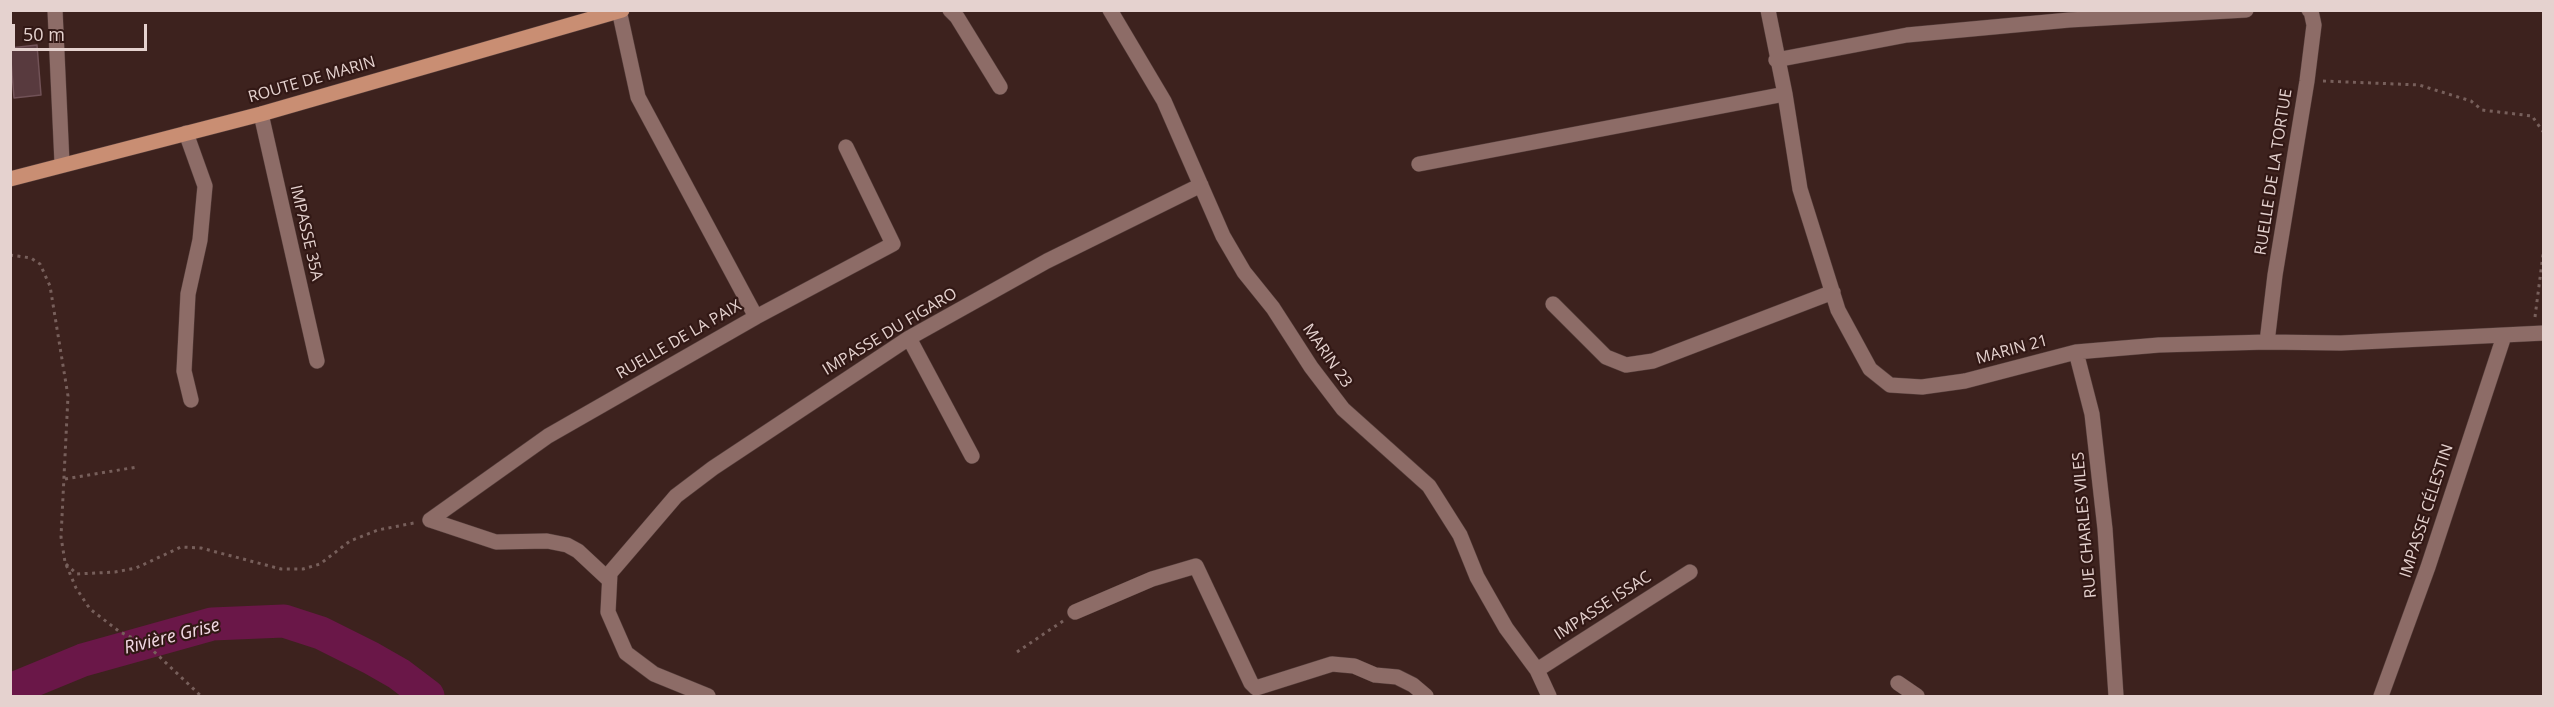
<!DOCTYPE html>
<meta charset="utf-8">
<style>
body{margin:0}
#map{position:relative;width:2554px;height:707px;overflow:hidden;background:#3d221e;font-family:"Open Sans",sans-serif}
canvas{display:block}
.frame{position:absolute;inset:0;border:12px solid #e5d2cf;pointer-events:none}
.scale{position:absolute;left:12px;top:24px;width:135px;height:27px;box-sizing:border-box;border:3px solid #e5d2cf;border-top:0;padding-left:8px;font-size:18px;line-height:21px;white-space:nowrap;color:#e5d2cf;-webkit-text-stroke:4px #321815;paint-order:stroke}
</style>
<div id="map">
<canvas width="2554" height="707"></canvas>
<div class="frame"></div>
<div class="scale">50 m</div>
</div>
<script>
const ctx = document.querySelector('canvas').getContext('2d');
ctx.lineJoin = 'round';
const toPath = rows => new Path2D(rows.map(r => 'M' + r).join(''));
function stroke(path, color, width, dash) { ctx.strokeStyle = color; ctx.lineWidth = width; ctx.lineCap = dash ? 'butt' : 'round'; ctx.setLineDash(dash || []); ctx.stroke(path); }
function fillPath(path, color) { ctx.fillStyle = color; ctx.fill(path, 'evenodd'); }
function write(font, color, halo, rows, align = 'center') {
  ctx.font = font + ' "Open Sans",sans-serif'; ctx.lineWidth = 4.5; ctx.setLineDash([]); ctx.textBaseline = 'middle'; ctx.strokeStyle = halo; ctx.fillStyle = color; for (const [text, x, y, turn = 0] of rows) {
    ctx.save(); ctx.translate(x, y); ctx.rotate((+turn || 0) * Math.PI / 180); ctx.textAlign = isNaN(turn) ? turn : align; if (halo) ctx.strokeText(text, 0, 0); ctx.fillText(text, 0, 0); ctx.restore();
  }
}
stroke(toPath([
 [10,690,83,660,212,624,284,621,321,633,371,658,399,674,428,696]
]), '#6a1748', 33);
const building = toPath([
 [37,45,41,95,14,98,10,48,37,45]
]);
fillPath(building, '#583a3e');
stroke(building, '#715257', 1.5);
const minor = toPath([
 [55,10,62,163],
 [950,10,957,17,1000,87],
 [1110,10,1164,101,1223,236,1244,272,1273,308,1311,367,1343,409,1429,486,1460,535,1477,577,1506,628,1537,670,1549,696],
 [1768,10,1785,94,1800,189,1838,310,1870,369,1890,385,1922,387,1965,381,2076,352,2159,345,2267,342,2341,343,2544,333],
 [1776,60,1907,35,2069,20,2246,10],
 [261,114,317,361],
 [186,133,205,186,200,240,188,294,184,371,191,400],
 [1419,164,1785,94],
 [1553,304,1606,357,1626,365,1653,361,1833,292],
 [756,317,893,244,846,147],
 [909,338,972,456],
 [2267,342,2275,275,2307,81,2314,25,2311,11,2309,10],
 [2076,352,2092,414,2105,529,2116,696],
 [430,520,548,436,756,317,638,97,619,10],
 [430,520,496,542,547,541,567,545,578,551,608,579],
 [1075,612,1152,579,1196,566,1251,683,1256,688,1332,664,1354,666,1375,675,1397,677,1413,685,1426,696],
 [1537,670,1690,572],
 [1898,683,1917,696],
 [708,696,654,674,626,653,608,612,610,573,676,496,713,468,909,338,1047,261,1201,185],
 [2381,696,2428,567,2504,336]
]);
const major = toPath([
 [10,179,261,114,622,10]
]);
stroke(minor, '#553e3b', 16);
stroke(major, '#553e3b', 16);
stroke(toPath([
 [2323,81,2419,85,2471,101,2482,110,2532,116,2544,133],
 [10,255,31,258,40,264,50,286,68,396,61,537,65,562,76,588,90,609,120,632,146,644,201,696],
 [2535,317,2544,247],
 [65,479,137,467],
 [66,564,77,574,115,572,136,568,181,547,201,548,281,569,303,569,320,564,350,541,378,530,414,523],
 [1017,652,1063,621]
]), '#775f5b', 3, [3, 4.5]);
stroke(minor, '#8d6c67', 15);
stroke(major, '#c98e73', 15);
write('16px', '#e5d2cf', '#321815', [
 ["ROUTE DE MARIN",312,80,-16],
 ["RUELLE DE LA TORTUE",2274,172,-81],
 ["IMPASSE 35A",306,233,77],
 ["IMPASSE DU FIGARO",890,332,-31],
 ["RUELLE DE LA PAIX",679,340,-30],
 ["MARIN 21",2012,350,-15],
 ["MARIN 23",1327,356,55],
 ["IMPASSE CÉLESTIN",2427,511,-72],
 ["RUE CHARLES VILES",2085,525,-95],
 ["IMPASSE ISSAC",1603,606,-33]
]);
write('italic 18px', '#f2d9e4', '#321815', [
 ["Rivière Grise",172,637,-14]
]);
</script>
